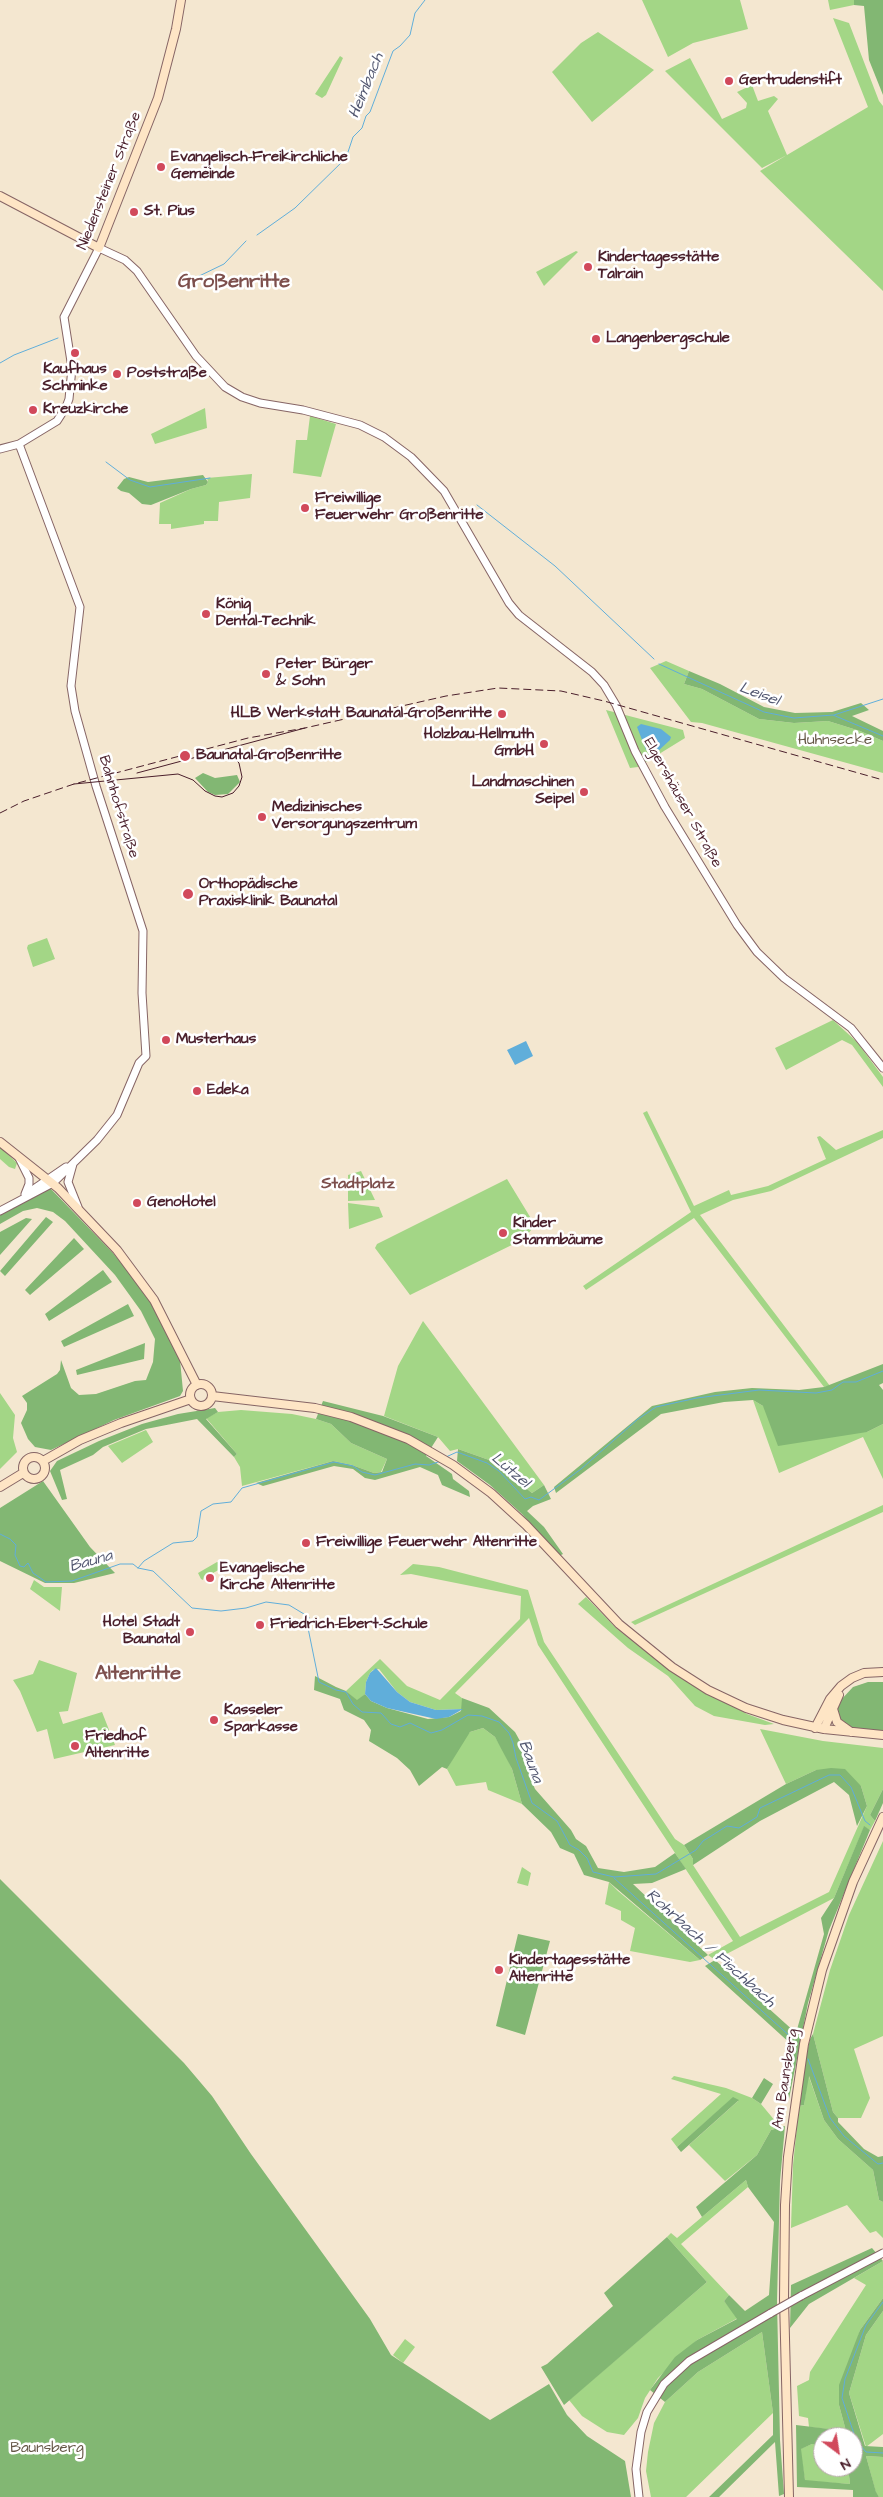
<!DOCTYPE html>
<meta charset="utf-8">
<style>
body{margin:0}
#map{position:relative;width:883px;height:2497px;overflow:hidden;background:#f4e7d0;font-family:"Architects Daughter",sans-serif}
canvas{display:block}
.north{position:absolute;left:813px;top:2427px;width:50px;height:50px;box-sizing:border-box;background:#fff;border:1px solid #b7a5aa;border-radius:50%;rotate:149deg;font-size:14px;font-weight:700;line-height:20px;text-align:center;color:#4a1f2b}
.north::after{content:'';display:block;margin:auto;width:18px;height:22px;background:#d1495b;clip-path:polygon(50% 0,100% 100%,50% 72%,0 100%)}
</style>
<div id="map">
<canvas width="883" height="2497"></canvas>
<div class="north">N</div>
</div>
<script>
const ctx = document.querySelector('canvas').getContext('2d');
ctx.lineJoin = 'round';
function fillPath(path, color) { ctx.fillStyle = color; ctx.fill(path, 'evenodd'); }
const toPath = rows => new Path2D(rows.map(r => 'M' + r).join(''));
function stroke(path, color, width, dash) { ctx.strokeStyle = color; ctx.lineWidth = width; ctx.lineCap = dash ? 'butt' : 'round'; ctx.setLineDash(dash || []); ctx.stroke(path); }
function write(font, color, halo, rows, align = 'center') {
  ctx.font = font + ' "Architects Daughter",sans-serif'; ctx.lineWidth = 5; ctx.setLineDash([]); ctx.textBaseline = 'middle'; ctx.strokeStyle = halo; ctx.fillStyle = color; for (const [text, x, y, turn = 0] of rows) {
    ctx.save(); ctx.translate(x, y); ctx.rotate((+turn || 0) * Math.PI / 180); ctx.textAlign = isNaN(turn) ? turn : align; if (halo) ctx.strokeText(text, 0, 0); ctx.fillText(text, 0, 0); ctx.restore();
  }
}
fillPath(toPath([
 [642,0,740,0,748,29,693,43,668,57],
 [828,0,854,0,854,5,830,10],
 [833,18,849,23,879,101,883,106,883,291,760,171,868,107],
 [598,32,654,70,592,122,552,72,581,43],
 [340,56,343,58,326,95,322,98,315,94],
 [690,58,722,119,746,108,747,103,737,92,752,85,758,101,774,96,778,99,768,111,787,155,762,168,665,71],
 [576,251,578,252,544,286,536,272],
 [205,408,207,428,155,444,151,434],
 [310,416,336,424,321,477,293,473,296,440,307,440],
 [252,474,250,498,219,502,218,521,204,521,204,524,171,529,171,524,159,524,160,503,191,489,206,485,208,482,207,478],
 [666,661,689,671,684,684,702,689,759,719,794,723,828,721,860,731,883,741,883,773,702,723,691,722,650,668],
 [606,710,683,730,685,738,638,767,630,768],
 [47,938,55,959,33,967,27,948,28,945],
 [833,1020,857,1042,883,1077,883,1087,852,1045,842,1040,786,1070,775,1048],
 [647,1111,694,1206,729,1190,731,1195,768,1186,826,1159,817,1137,820,1136,836,1150,883,1130,883,1138,771,1191,733,1200,700,1215,830,1386,824,1387,694,1218,586,1290,583,1286,691,1212,643,1113],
 [0,1147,17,1163,15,1169,9,1167,0,1159],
 [361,1171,375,1200,348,1201,348,1175],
 [507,1179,535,1225,524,1239,410,1295,375,1248,377,1244],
 [348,1203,379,1207,383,1217,349,1229],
 [423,1321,544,1485,532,1493,492,1461,458,1449,450,1451,438,1437,384,1416,398,1366],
 [0,1393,15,1415,13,1438,17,1452,0,1469],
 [753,1400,763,1406,867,1432,883,1424,883,1479,863,1437,779,1473],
 [241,1410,292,1414,316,1419,331,1424,351,1443,387,1459,381,1472,374,1473,352,1465,333,1461,242,1486,240,1467,234,1457,237,1454,206,1418,218,1412],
 [146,1430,153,1442,122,1463,108,1446],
 [883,1505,883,1512,635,1625,631,1622],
 [217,1562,222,1563,224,1567,213,1573,212,1572,204,1576,203,1580,201,1579,198,1573],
 [413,1564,439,1567,528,1590,544,1642,675,1839,684,1845,693,1859,693,1865,740,1937,829,1892,867,1806,861,1786,816,1770,786,1784,760,1729,823,1741,883,1748,883,1789,870,1815,875,1821,870,1830,864,1827,834,1898,715,1960,708,1955,733,1941,538,1645,529,1618,455,1693,462,1698,463,1709,436,1710,410,1702,397,1692,379,1669,373,1670,370,1673,366,1682,365,1694,357,1701,346,1691,380,1659,407,1686,440,1700,520,1619,521,1596,411,1574,400,1575],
 [34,1580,44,1587,62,1587,60,1611,30,1589],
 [586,1597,616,1628,671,1671,747,1714,774,1724,765,1725,714,1716,695,1706,668,1676,628,1648,578,1604],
 [39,1660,77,1673,68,1711,59,1712,63,1724,102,1712,115,1745,54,1759,47,1729,37,1732,20,1691,13,1680,33,1674],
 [483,1728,495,1737,502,1748,512,1769,522,1804,488,1790,486,1782,456,1786,447,1769,464,1738,470,1732],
 [883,1841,883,2036,854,2049,870,2098,861,2118,838,2118,833,2112,813,2034,830,1970,849,1915],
 [522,1867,531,1873,528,1886,517,1883],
 [609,1882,618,1891,700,1960,690,1962,630,1951,635,1928,621,1920,621,1911,605,1904],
 [808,2074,824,2120,838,2139,873,2170,879,2200,883,2202,883,2238,876,2231,870,2233,847,2205,791,2228,793,2165,799,2106,804,2105],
 [674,2076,726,2088,752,2098,761,2104,776,2122,778,2128,771,2130,757,2155,725,2181,689,2145,738,2101,733,2098,677,2147,671,2139,721,2094,671,2079],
 [746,2180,748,2187,681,2244,729,2295,724,2301,738,2318,697,2340,658,2378,645,2398,638,2418,624,2435,607,2432,582,2416,569,2400,707,2282,667,2237,671,2233,677,2238],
 [883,2261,883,2298,860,2330,839,2405,846,2431,809,2427,808,2418,799,2416,797,2386,809,2380,810,2372,866,2285,854,2278],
 [883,2311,883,2434,866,2447,849,2393,866,2335],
 [762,2332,773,2413,686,2497,651,2497,646,2471,648,2452,654,2423,665,2402,698,2372],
 [405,2339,415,2347,403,2363,393,2355],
 [812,2444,823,2444,823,2467,848,2467,850,2484,805,2481,800,2449],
 [866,2456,883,2457,883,2497,879,2497,876,2493]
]), '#a3d686');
fillPath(toPath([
 [854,0,883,0,883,95,869,60,864,6,854,5],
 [203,475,208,482,206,485,191,489,151,505,142,504,129,493,121,491,117,488,124,479,129,477,148,482],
 [689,671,720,684,764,707,795,713,832,712,861,703,869,710,852,716,883,731,883,741,860,731,828,721,794,723,759,719,702,689,684,684],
 [203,773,215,778,237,775,240,782,228,794,215,795,208,792,195,778],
 [50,1188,113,1253,145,1292,180,1360,183,1391,180,1396,114,1420,51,1450,35,1447,28,1439,21,1423,27,1410,27,1403,22,1396,57,1374,60,1370,61,1360,71,1388,79,1395,96,1394,135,1381,146,1380,153,1362,155,1339,141,1311,115,1275,65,1221,53,1212,37,1208,23,1211,0,1224,0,1214],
 [46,1217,53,1222,5,1276,0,1271],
 [26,1218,32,1219,0,1255,0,1232],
 [74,1238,84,1249,30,1295,25,1290],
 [103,1270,112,1282,49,1321,45,1314],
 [128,1304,134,1316,64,1347,61,1341],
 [145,1343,144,1359,77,1375,76,1370],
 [883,1364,883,1383,879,1385,883,1390,883,1424,867,1432,778,1446,763,1406,753,1400,724,1402,661,1414,556,1493,554,1487,652,1406,715,1392,752,1388,799,1390,824,1387],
 [323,1401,383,1416,438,1437,426,1456,452,1474,453,1479,469,1491,470,1497,442,1485,438,1475,420,1467,375,1480,365,1478,353,1469,334,1466,263,1486,256,1483,333,1461,352,1465,374,1473,382,1472,387,1459,351,1443,331,1424,316,1419],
 [215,1408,218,1412,206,1419,237,1454,234,1457,197,1419,146,1429,103,1447,93,1455,60,1470,67,1499,62,1500,50,1471,57,1461,99,1441,142,1424,178,1414],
 [458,1449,492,1461,532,1493,544,1485,551,1499,533,1506,527,1511,544,1527,563,1554,559,1556,522,1514,490,1485,457,1461],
 [43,1481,90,1547,115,1573,74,1583,45,1583,0,1561,0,1508],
 [315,1676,336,1687,346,1691,357,1700,365,1694,371,1701,387,1708,428,1719,449,1717,461,1711,462,1698,489,1708,515,1732,530,1759,529,1775,535,1789,571,1830,576,1839,586,1846,598,1868,624,1872,655,1867,675,1853,686,1869,652,1883,633,1884,708,1955,700,1960,609,1882,584,1875,574,1854,560,1848,551,1832,522,1804,512,1769,495,1737,483,1728,470,1732,447,1769,442,1767,419,1786,410,1770,397,1758,369,1741,371,1730,364,1720,344,1710,340,1699,314,1690],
 [868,1682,883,1682,883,1732,853,1730,840,1721,837,1710,840,1701,853,1687],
 [831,1768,845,1769,861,1786,867,1806,857,1826,849,1795,834,1782,760,1821,693,1865,693,1859,684,1845,786,1784,816,1770],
 [883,1789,883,1803,875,1821,870,1815],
 [864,1826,870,1830,829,1930,808,2003,789,2099,786,2081,792,2045,705,1966,715,1960,796,2033,824,1934,821,1918,834,1898],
 [0,1879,184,2063,212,2096,251,2154,370,2319,391,2355,490,2420,549,2384,567,2415,587,2436,625,2461,631,2497,0,2497],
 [518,1934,550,1941,525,2035,496,2026],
 [813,2034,833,2112,838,2118,838,2122,864,2149,878,2157,883,2156,883,2202,879,2200,873,2170,838,2139,824,2120,809,2076,804,2105,799,2106,805,2061,810,2039],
 [764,2078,773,2084,761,2104,752,2098],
 [733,2097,739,2100,681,2152,677,2147],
 [785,2126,780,2181,777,2301,780,2440,784,2494,779,2496,775,2442,719,2497,709,2497,773,2435,773,2413,762,2332,698,2372,665,2402,650,2390,675,2357,697,2340,737,2319,724,2301,729,2295,745,2311,769,2295,774,2222,748,2187,746,2180,702,2217,696,2207,757,2155,771,2130],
 [667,2237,707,2282,564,2405,541,2367,547,2364,613,2306,604,2293],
 [872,2248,883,2261,809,2304,790,2328,791,2285],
 [883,2298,883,2311,866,2335,849,2393,865,2446,883,2447,883,2457,866,2456,876,2492,879,2497,853,2497,853,2490,797,2487,796,2425,846,2431,839,2405,839,2385,860,2330],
 [823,2437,853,2437,853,2467,848,2467,850,2484,805,2480,801,2449,812,2444,823,2444]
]), '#82b773');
fillPath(toPath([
 [641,724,661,729,671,737,670,740,657,752,652,753,646,750,637,727],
 [526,1041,533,1056,515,1065,507,1050],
 [376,1668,397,1692,410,1702,436,1710,463,1709,449,1717,436,1719,387,1708,371,1701,365,1694,366,1682,370,1673]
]), '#60aeda');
stroke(toPath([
 [257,235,295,208,346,158,353,137,362,128,366,116,370,112,393,51,400,46,410,35,415,13,425,0],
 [193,279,224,264,246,241],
 [0,363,14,355,58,338],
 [106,462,130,480,150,487,210,478],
 [477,505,555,566,654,659],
 [659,664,764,712,794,718,833,715,883,736],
 [834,715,883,699],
 [446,1457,457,1452,487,1463,499,1471,525,1499,531,1497,539,1500,581,1469,638,1419,656,1407,697,1398,759,1390,816,1393,832,1390,843,1382,856,1382,883,1371],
 [0,1534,10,1539,16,1545,15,1555,20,1566,24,1567,28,1563,33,1573,46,1582,72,1581,120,1564,133,1564,138,1568,153,1571,192,1608,221,1611,246,1608,266,1602,289,1605,309,1617,308,1628,319,1682,336,1690,346,1692,353,1704,362,1712,381,1713,391,1724,400,1727,410,1723,431,1733,442,1730,468,1715,482,1716,499,1722,509,1733,513,1743,516,1758,532,1803,557,1821,570,1845,579,1850,587,1858,593,1872,614,1877,656,1874,696,1850,703,1841,727,1826,739,1828,757,1817,760,1808,829,1775,840,1775,851,1787,865,1821,870,1825],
 [138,1568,144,1561,173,1543,193,1541,197,1537,201,1511,213,1504,231,1502,242,1488,334,1462,353,1466,362,1472,375,1475,415,1464,429,1465,441,1461],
 [614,1878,792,2038],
 [808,2059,830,2118,844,2136,878,2164,883,2163],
 [883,2302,866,2325,845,2379,842,2398,856,2440,866,2452,883,2453]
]), '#60aeda', 1);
const tertiary = toPath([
 [0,449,19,444,57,421,66,407,69,399,72,368,64,317,99,248,125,260,137,271,196,356,225,387,242,397,260,403,303,410,360,425,384,437,411,457,444,491,509,603,519,615,592,672,604,685,616,705,635,751,665,807,737,925,757,952,784,978,851,1028,883,1068],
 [19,1158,29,1178,29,1184,25,1194],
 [73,1164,68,1182,78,1207],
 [31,1191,66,1167],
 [0,1211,53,1183,97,1140,117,1115,139,1063,146,1056,142,993,143,931,96,786,75,711,71,686,80,607,19,444],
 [801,2296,883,2253],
 [639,2497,636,2469,641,2432,647,2412,664,2384,689,2361,771,2313]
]);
const secondary = toPath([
 [0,196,99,248,158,98,176,29,181,0],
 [0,1142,58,1188,117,1250,154,1300,197,1385],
 '190 1395a11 11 0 1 1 22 0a11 11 0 1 1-22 0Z',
 [212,1396,315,1408,351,1417,408,1439,453,1465,491,1493,526,1525,619,1624,672,1667,708,1690,746,1708,783,1720,824,1729,883,1735],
 '23 1468a11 11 0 1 1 22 0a11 11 0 1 1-22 0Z',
 [43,1461,80,1440,121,1423,191,1399],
 [0,1487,23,1473],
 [833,1709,837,1722,851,1732],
 [815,1728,830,1699,841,1686,852,1678,864,1673,883,1672],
 [824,1729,839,1695],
 [789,2497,784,2299,785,2205,788,2157,804,2044,822,1970,853,1882,883,1817]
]);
stroke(tertiary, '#866565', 9);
stroke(secondary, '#866565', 10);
stroke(tertiary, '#fff', 7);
stroke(secondary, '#fee5c5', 8);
stroke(toPath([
 [137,773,305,728],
 [74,784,178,774,193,780,205,791,215,796,222,797,233,793,239,786,242,777,239,763,232,756,224,753,207,754]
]), '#4a1f2b', 1);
stroke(toPath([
 [0,813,24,801,74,784,248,738,305,728,446,696,498,688,561,691,604,701,883,780]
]), '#4a1f2b', 1, [8, 4]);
const tertiaryBridge = toPath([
 [771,2313,801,2296]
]);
stroke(tertiaryBridge, '#866565', 9, []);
stroke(tertiaryBridge, '#fff', 7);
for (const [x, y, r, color] of [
 [729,81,5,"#d1495b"],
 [161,167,5,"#d1495b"],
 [134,212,5,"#d1495b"],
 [588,267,5,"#d1495b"],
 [596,339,5,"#d1495b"],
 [75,353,5,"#d1495b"],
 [117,374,5,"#d1495b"],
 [33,410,5,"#d1495b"],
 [305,508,5,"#d1495b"],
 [206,614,5,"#d1495b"],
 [266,674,5,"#d1495b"],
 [502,714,5,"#d1495b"],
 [544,744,5,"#d1495b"],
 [185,756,6,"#d1495b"],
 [584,792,5,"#d1495b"],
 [262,817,5,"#d1495b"],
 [188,894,6,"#d1495b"],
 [166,1040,5,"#d1495b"],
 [197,1091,5,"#d1495b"],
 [137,1203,5,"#d1495b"],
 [503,1233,5,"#d1495b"],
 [306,1543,5,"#d1495b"],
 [210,1578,5,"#d1495b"],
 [260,1625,5,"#d1495b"],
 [190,1632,5,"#d1495b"],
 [214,1720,5,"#d1495b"],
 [75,1746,5,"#d1495b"],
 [499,1970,5,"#d1495b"]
]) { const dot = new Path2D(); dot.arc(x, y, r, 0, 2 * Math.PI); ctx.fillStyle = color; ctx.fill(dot); stroke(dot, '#fff', 2); }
write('bold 15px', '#4a1f2b', '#fff', [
 ["Gertrudenstift",739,81],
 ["Evangelisch-Freikirchliche",171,158],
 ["Gemeinde",171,175],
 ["St. Pius",144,212],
 ["Kindertagesstätte",598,258],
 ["Talrain",598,275],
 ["Langenbergschule",606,339],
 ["Kaufhaus",75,370,"center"],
 ["Schminke",75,387,"center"],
 ["Poststraße",127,374],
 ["Kreuzkirche",43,410],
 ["Freiwillige",315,499],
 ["Feuerwehr Großenritte",315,516],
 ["König",216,605],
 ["Dental-Technik",216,622],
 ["Peter Bürger",276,665],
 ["& Sohn",276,682],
 ["HLB Werkstatt Baunatal-Großenritte",492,714,"right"],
 ["Holzbau-Hellmuth",534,735,"right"],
 ["GmbH",534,752,"right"],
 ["Baunatal-Großenritte",196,756],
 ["Landmaschinen",574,783,"right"],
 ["Seipel",574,800,"right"],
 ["Medizinisches",272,808],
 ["Versorgungszentrum",272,825],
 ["Orthopädische",199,885],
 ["Praxisklinik Baunatal",199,902],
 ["Musterhaus",176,1040],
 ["Edeka",207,1091],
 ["GenoHotel",147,1203],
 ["Kinder",513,1224],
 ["Stammbäume",513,1241],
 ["Freiwillige Feuerwehr Altenritte",316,1543],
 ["Evangelische",220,1569],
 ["Kirche Altenritte",220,1586],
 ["Hotel Stadt",180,1623,"right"],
 ["Baunatal",180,1640,"right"],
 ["Friedrich-Ebert-Schule",270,1625],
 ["Kasseler",224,1711],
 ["Sparkasse",224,1728],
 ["Friedhof",85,1737],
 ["Altenritte",85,1754],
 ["Kindertagesstätte",509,1961],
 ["Altenritte",509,1978]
], 'left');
write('15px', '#4a1f2b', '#fff', [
 ["Niedensteiner Straße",110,181,-68],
 ["Elgershäuser Straße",682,803,61],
 ["Bahnhofstraße",118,807,73],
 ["Am Baunsberg",786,2079,-81]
]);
write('15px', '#655646', '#fff', [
 ["Huhnsecke",835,741],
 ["Baunsberg",47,2449]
]);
write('italic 16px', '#535871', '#fff', [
 ["Heimbach",367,86,-68],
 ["Leisel",759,695,20],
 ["Lützel",510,1471,40],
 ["Bauna",91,1562,-16],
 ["Bauna",530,1762,70],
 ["Rohrbach / Fischbach",710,1949,42]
]);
write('bold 16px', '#7d4f4c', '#fff', [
 ["Stadtplatz",358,1185]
]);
write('bold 20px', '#7d4f4c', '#fff', [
 ["Großenritte",234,283],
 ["Altenritte",138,1675]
]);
</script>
